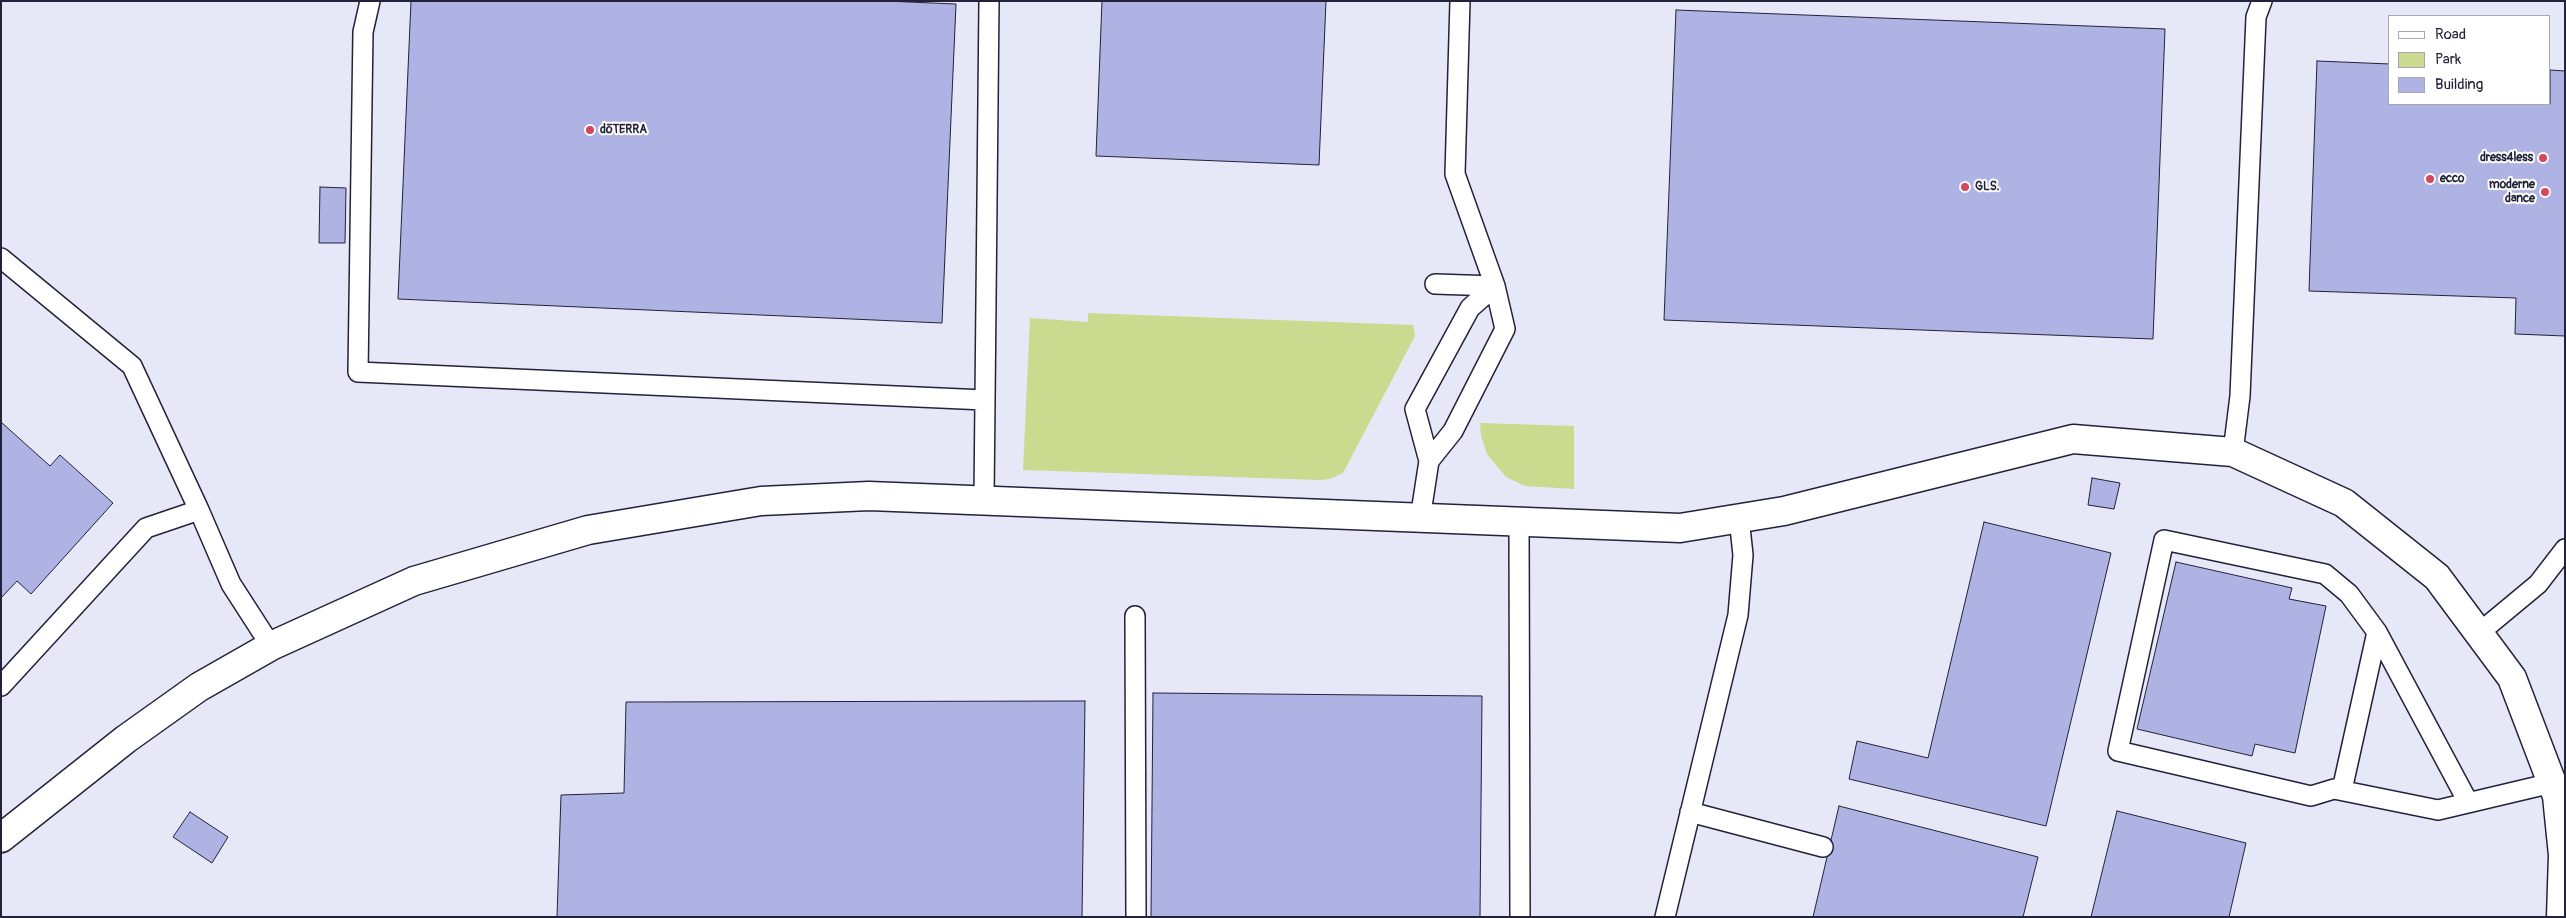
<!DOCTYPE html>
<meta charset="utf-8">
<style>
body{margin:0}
#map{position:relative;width:2566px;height:918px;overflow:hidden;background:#fff;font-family:Pangolin,sans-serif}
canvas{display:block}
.frame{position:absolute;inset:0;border:2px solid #22223b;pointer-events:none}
.legend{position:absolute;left:2388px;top:15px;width:162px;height:90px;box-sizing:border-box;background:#fff;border:1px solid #a7a7b1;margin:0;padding:6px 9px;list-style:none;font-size:15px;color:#22223b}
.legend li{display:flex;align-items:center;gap:10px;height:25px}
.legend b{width:25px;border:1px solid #a7a7b1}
</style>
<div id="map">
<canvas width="2566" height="918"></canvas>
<div class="frame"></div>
<ul class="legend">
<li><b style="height:6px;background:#fff"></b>Road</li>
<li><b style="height:14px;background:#cada8e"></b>Park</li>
<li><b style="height:14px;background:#aeb3e4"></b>Building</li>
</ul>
</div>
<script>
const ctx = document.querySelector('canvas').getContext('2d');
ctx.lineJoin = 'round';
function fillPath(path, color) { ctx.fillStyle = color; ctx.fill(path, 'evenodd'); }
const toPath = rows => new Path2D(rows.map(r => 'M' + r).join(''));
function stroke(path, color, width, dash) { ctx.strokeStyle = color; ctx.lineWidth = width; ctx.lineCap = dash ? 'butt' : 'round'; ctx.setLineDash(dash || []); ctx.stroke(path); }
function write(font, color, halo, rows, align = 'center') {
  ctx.font = font + ' Pangolin,sans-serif'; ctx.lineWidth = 4; ctx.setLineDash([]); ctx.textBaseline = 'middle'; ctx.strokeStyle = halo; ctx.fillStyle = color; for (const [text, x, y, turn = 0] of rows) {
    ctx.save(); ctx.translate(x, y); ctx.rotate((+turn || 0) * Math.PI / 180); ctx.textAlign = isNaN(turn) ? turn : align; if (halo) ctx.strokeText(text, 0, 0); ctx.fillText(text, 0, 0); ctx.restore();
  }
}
fillPath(toPath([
 [1,1,2565,1,2565,917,1,917],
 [2390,16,2550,16,2550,104,2390,104]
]), '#e7e8f7');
fillPath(toPath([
 [1088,313,1413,325,1415,336,1343,473,1330,479,1320,480,1023,470,1030,318,1088,322],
 [1480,423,1574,426,1574,489,1525,486,1506,477,1487,454,1481,436]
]), '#cada8e');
const building = toPath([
 [411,1,885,1,956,4,942,323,398,299,411,1],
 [1102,1,1326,1,1319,165,1096,156,1102,1],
 [1676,10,2165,29,2153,339,1664,320,1676,10],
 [2317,61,2390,64,2390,104,2550,104,2550,70,2565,71,2565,336,2515,334,2516,298,2309,291,2317,61],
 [320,187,346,188,345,243,319,243,320,187],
 [1,422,50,466,60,455,113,503,31,594,17,581,1,598,1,422],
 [2092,478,2120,483,2114,509,2088,505,2092,478],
 [1984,522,2111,553,2046,826,1849,779,1857,741,1928,758,1984,522],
 [2176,562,2292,588,2289,599,2326,606,2295,753,2255,744,2252,756,2137,729,2176,562],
 [1153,693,1482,696,1480,917,1151,917,1153,693],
 [1085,701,1082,917,557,917,561,795,624,793,626,702,1085,701],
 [1839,806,2038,857,2023,917,1813,917,1839,806],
 [2117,811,2246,843,2229,917,2091,917,2117,811],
 [190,812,228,837,212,863,173,837,190,812]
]);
fillPath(building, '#aeb3e4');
stroke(building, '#22223b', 1);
const lane = toPath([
 [370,1,363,32,358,372,985,400],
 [1,258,132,366,199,510,231,584,271,646],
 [1435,284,1495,286],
 [2233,452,2240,396,2256,17,2262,1],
 [1429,461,1453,431,1505,329,1495,286,1455,174,1460,1],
 [984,499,989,1],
 [1420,519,1429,461,1415,409,1470,308,1495,286],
 [1519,522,1520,917],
 [1135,616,1136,917],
 [2479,633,2538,584,2565,549],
 [1,686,146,528,199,510],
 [2342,790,2377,632],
 [2468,802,2377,632,2349,594,2325,574,2164,540,2118,751,2311,796,2334,789,2438,810,2552,783],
 [1690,812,1823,847],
 [1665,917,1738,615,1743,555,1739,518]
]);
const street = toPath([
 [1,838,126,739,199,687,271,646,414,581,588,530,761,501,869,496,1680,528,1784,511,2073,439,2233,452,2344,503,2437,577,2512,678,2552,783,2557,796,2563,855,2561,917]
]);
stroke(lane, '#22223b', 22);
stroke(street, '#22223b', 31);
stroke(lane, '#fff', 19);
stroke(street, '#fff', 28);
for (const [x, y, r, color] of [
 [590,130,5,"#d1495b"],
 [2543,158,5,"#d1495b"],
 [2430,179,5,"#d1495b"],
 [1965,187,5,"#d1495b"],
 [2545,192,5,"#d1495b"]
]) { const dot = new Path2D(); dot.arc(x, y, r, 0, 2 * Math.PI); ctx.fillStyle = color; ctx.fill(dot); stroke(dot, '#fff', 2); }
write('bold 12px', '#22223b', '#fff', [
 ["dōTERRA",600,130],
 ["dress4less",2533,158,"right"],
 ["ecco",2440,179],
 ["moderne",2535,185,"right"],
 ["dance",2535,199,"right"],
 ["GLS.",1975,187]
], 'left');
</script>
